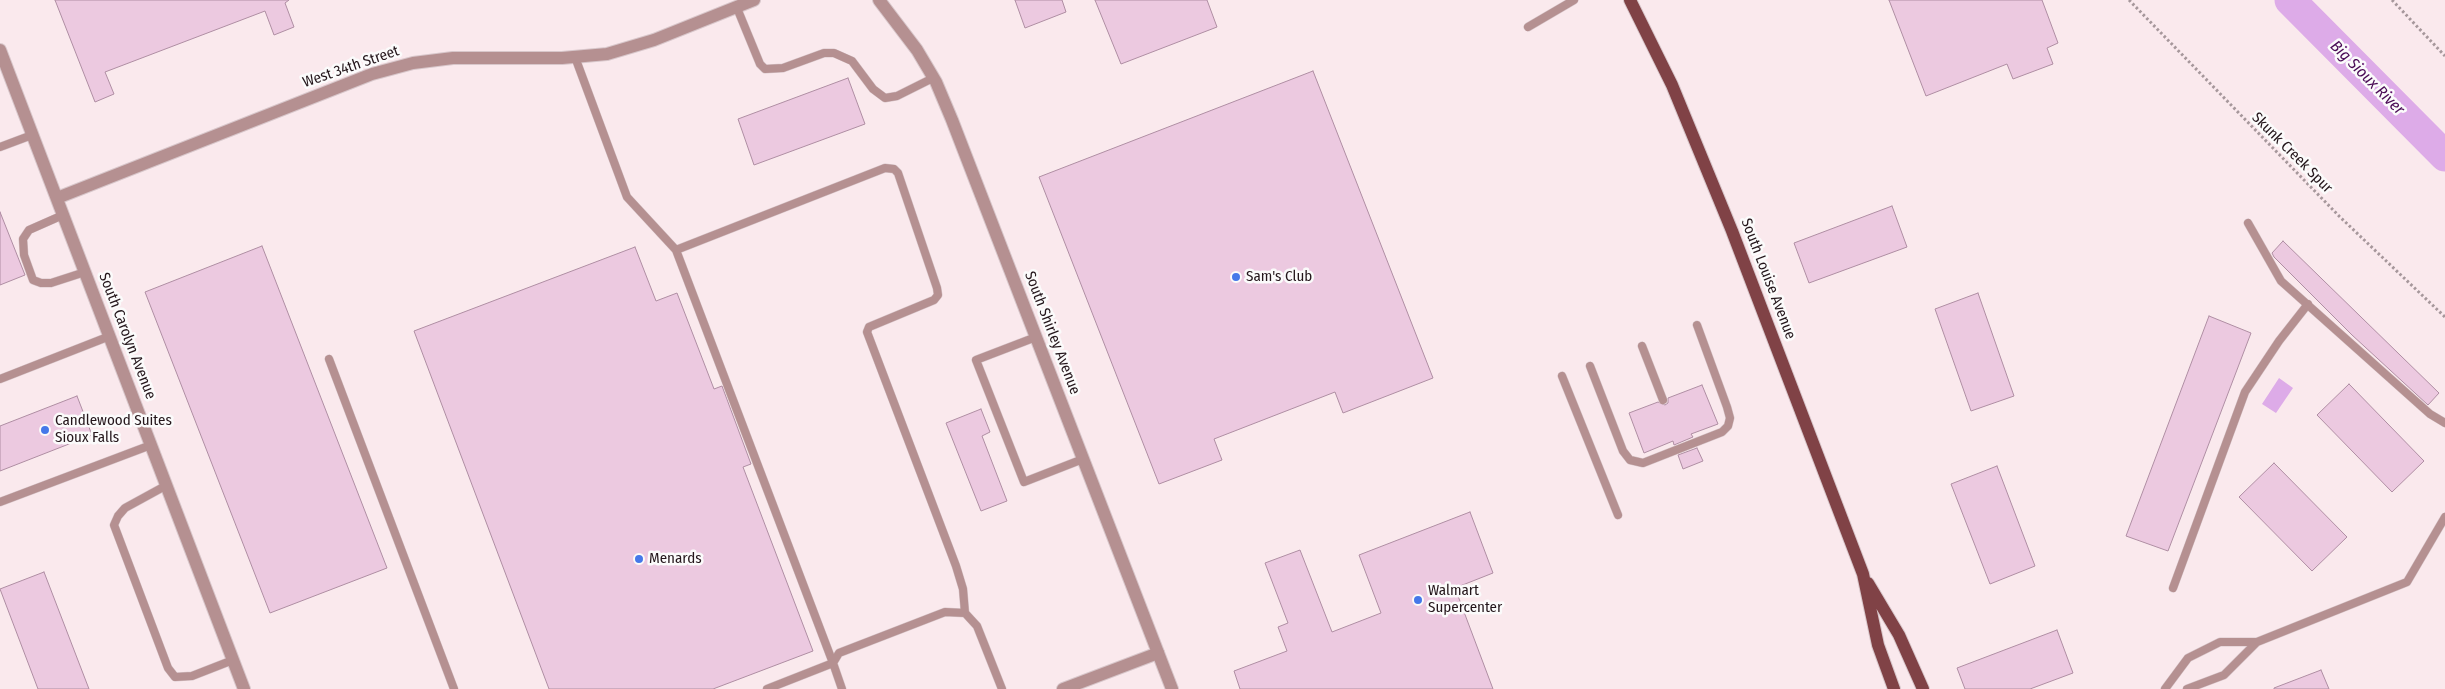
<!DOCTYPE html>
<style>
body{margin:0}
canvas{display:block;background:#fae9ed}
</style>
<canvas width="2445" height="689"></canvas>
<script>
const ctx = document.querySelector('canvas').getContext('2d');
ctx.lineJoin = 'round';
function fillPath(path, color) { ctx.fillStyle = color; ctx.fill(path, 'evenodd'); }
const toPath = rows => new Path2D(rows.map(r => 'M' + r).join(''));
function stroke(path, color, width, dash) { ctx.strokeStyle = color; ctx.lineWidth = width; ctx.lineCap = dash ? 'butt' : 'round'; ctx.setLineDash(dash || []); ctx.stroke(path); }
function write(font, color, halo, rows, align = 'center') {
  ctx.font = font + ' "Fira Sans Condensed",sans-serif'; ctx.lineWidth = 5; ctx.setLineDash([]); ctx.textBaseline = 'middle'; ctx.strokeStyle = halo; ctx.fillStyle = color; for (const [text, x, y, turn = 0] of rows) {
    ctx.save(); ctx.translate(x, y); ctx.rotate((+turn || 0) * Math.PI / 180); ctx.textAlign = isNaN(turn) ? turn : align; if (halo) ctx.strokeText(text, 0, 0); ctx.fillText(text, 0, 0); ctx.restore();
  }
}
fillPath(toPath([
 [2279,378,2293,388,2276,413,2262,404]
]), '#ddabe8');
stroke(toPath([
 [2290,0,2445,156]
]), '#ddabe8', 31);
const building = toPath([
 [55,0,289,0,285,3,294,27,274,35,265,11,105,72,114,94,95,102,55,0],
 [1015,0,1062,0,1066,12,1025,28,1015,0],
 [1095,0,1207,0,1217,27,1121,64,1095,0],
 [1889,0,2042,0,2058,43,2047,48,2053,64,2013,79,2007,64,1926,96,1889,0],
 [1313,71,1433,378,1343,413,1335,392,1214,439,1222,460,1159,484,1039,177,1313,71],
 [848,78,865,124,754,165,738,119,848,78],
 [1892,206,1907,247,1809,283,1794,243,1892,206],
 [0,212,25,275,0,285,0,212],
 [2283,241,2439,393,2428,405,2352,335,2274,257,2272,253,2283,241],
 [262,246,387,568,270,613,145,292,262,246],
 [635,247,656,301,677,293,714,389,722,386,751,464,743,467,813,651,713,689,549,689,414,331,635,247],
 [1978,293,2014,396,1971,411,1935,309,1978,293],
 [2209,316,2251,333,2168,551,2126,536,2209,316],
 [2349,384,2424,461,2392,492,2317,415,2349,384],
 [1702,385,1718,424,1691,434,1693,437,1674,445,1673,441,1644,453,1629,413,1658,402,1665,405,1668,403,1668,398,1702,385],
 [77,396,92,435,0,471,0,426,77,396],
 [981,409,990,432,982,436,1007,501,981,511,946,423,981,409],
 [1697,448,1703,461,1683,469,1678,455,1697,448],
 [2274,463,2347,537,2312,571,2239,497,2274,463],
 [1997,466,2035,566,1990,584,1951,484,1997,466],
 [1470,512,1493,573,1455,588,1493,689,1240,689,1234,671,1287,651,1278,627,1288,623,1265,563,1300,550,1332,632,1381,613,1359,555,1470,512],
 [44,572,89,689,38,689,0,589,44,572],
 [2057,630,2073,673,2030,689,1965,689,1957,668,2057,630],
 [2321,670,2329,689,2274,689,2274,688,2321,670]
]);
fillPath(building, '#ecc9e0');
stroke(building, '#af8ea3', 1);
const service = toPath([
 [737,8,760,64,765,69,783,68,824,53,834,53,852,61,873,89,885,98,897,96,933,78],
 [1528,27,1574,0],
 [575,57,627,197,676,250,833,663,767,689],
 [0,147,32,135],
 [63,215,29,230,23,239,24,255,33,280,41,283,51,283,85,272],
 [2248,223,2281,281,2430,414,2445,423],
 [676,250,885,168,894,169,898,173,937,288,938,295,934,300,869,327,867,332,956,566,963,589,965,613],
 [1036,337,976,360,1024,482,1083,459],
 [1642,346,1663,400],
 [329,359,454,689],
 [1590,366,1623,451,1630,460,1643,463,1722,432,1728,426,1730,418,1727,407,1697,325],
 [1562,376,1618,515],
 [0,379,110,336],
 [167,485,125,508,118,516,114,525,168,668,175,677,192,676,233,660],
 [0,502,151,445],
 [2173,588,2245,392,2279,341,2308,304],
 [842,689,833,663,839,653,945,612,965,613,977,626,1002,689],
 [2165,689,2188,658,2220,642,2257,642,2407,582,2445,517],
 [2187,689,2224,675,2257,642]
]);
const minor = toPath([
 [0,50,244,689],
 [57,198,372,74,413,63,453,58,562,58,607,54,654,40,754,0],
 [1063,689,1158,653]
]);
const tertiary = toPath([
 [879,0,917,50,936,82,952,120,1172,689]
]);
const primary = toPath([
 [1630,0,1672,85,1732,231,1863,574,1878,645,1894,689],
 [1868,583,1899,635,1923,689]
]);
stroke(service, '#d8c7cb', 9);
stroke(minor, '#d8c7cb', 14);
stroke(tertiary, '#d8c7cb', 14);
stroke(primary, '#d8c7cb', 14);
stroke(toPath([
 [2129,0,2339,216,2445,317],
 [2392,0,2445,56]
]), '#a6979b', 3, [2.5, 2.5]);
stroke(service, '#b59091', 8);
stroke(minor, '#b59091', 12);
stroke(tertiary, '#b59091', 12);
stroke(primary, '#804246', 12);
for (const [x, y, r, color] of [
 [1236,277,5,"#4578e9"],
 [45,430,5,"#4578e9"],
 [639,559,5,"#4578e9"],
 [1418,600,5,"#4578e9"]
]) { const dot = new Path2D(); dot.arc(x, y, r, 0, 2 * Math.PI); ctx.fillStyle = color; ctx.fill(dot); stroke(dot, '#fbfbfb', 2); }
write('15px', '#24161b', '#fbfbfb', [
 ["West 34th Street",351,67,-19],
 ["Skunk Creek Spur",2292,153,45],
 ["South Louise Avenue",1768,279,69],
 ["South Shirley Avenue",1052,333,69],
 ["South Carolyn Avenue",127,336,69]
]);
write('15px', '#24161b', '#fbfbfb', [
 ["Sam's Club",1246,277],
 ["Candlewood Suites",55,421],
 ["Sioux Falls",55,438],
 ["Menards",649,559],
 ["Walmart",1428,591],
 ["Supercenter",1428,608]
], 'left');
write('italic 16px', '#490a55', '#fbfbfb', [
 ["Big Sioux River",2367,78,45]
]);
</script>
